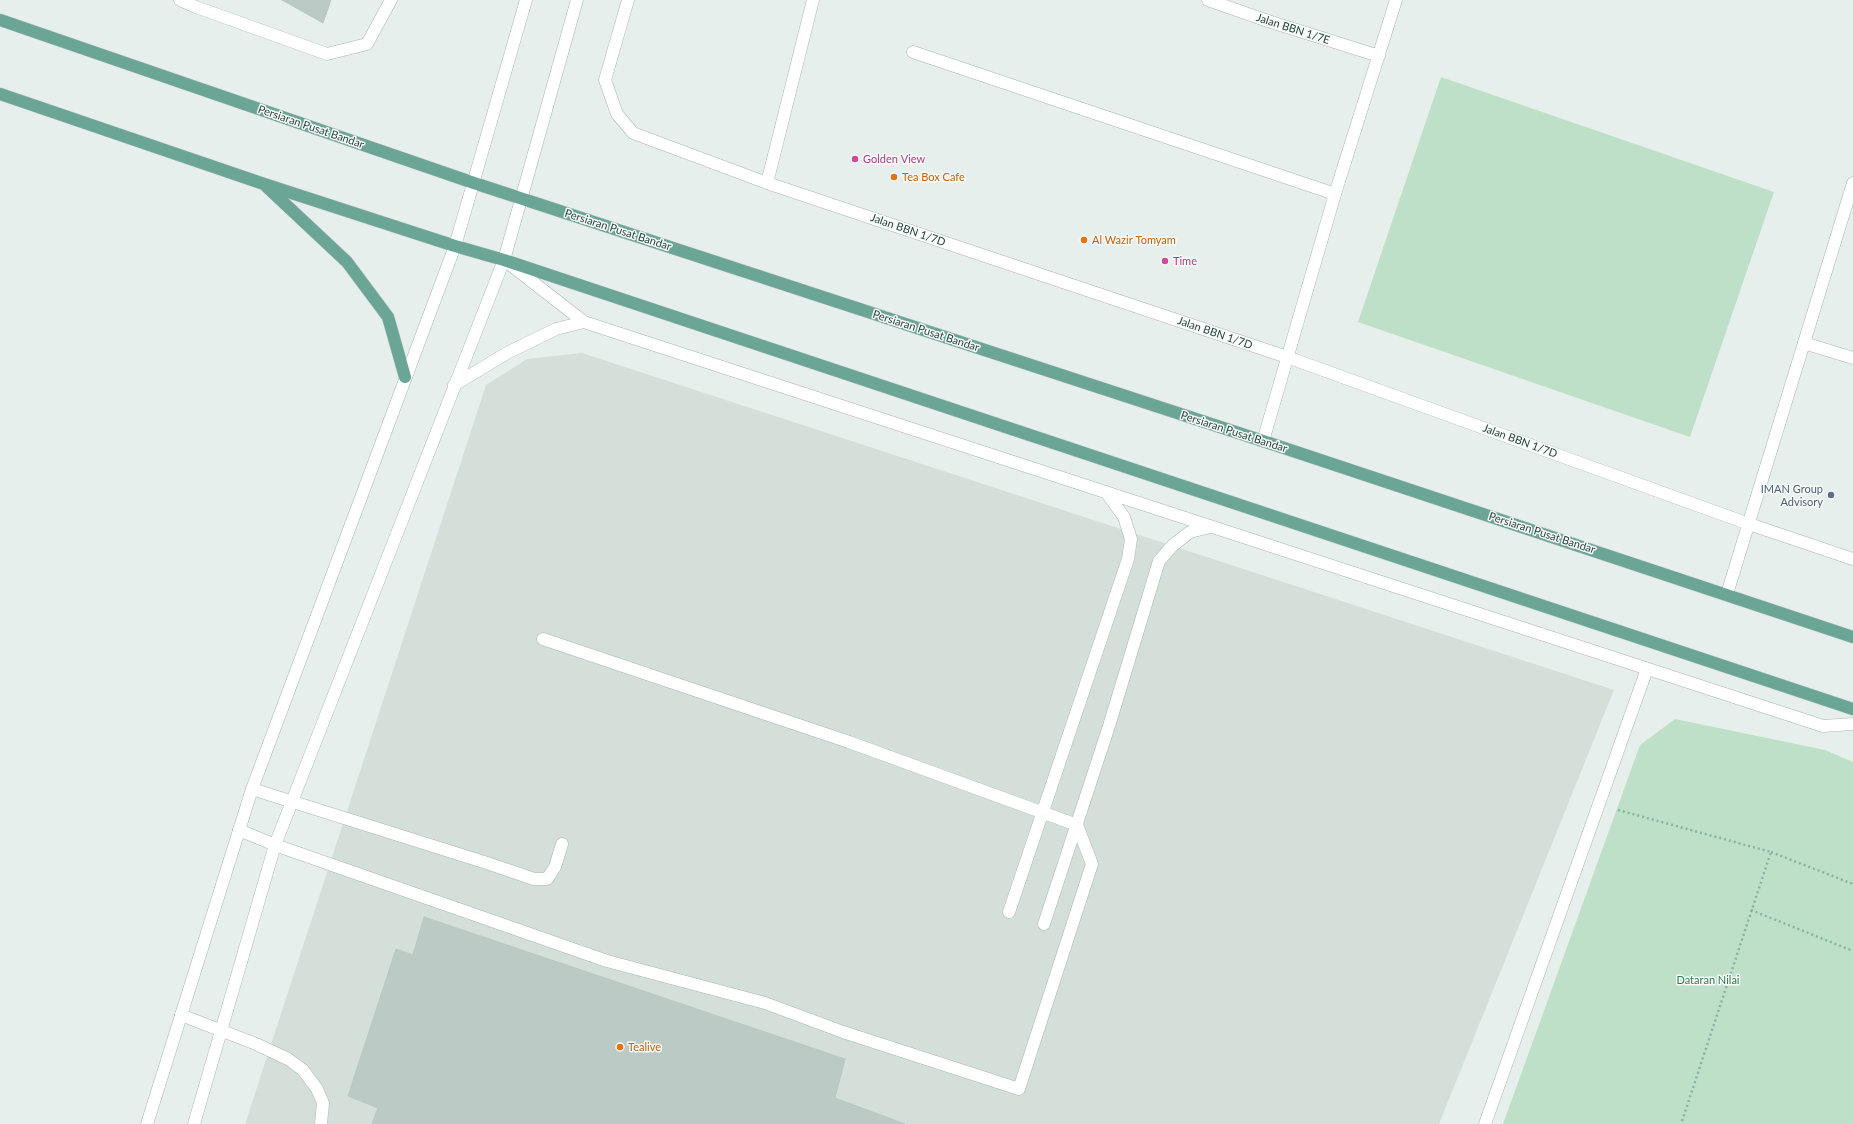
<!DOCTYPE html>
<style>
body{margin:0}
canvas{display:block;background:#e6efeb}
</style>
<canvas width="1853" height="1124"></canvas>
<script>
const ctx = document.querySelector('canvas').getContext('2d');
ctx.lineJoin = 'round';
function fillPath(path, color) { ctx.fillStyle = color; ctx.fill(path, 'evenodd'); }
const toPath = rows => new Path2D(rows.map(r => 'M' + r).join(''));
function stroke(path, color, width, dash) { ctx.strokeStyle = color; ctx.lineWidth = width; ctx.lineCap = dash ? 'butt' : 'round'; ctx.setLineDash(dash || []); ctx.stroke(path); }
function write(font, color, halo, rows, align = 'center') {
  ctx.font = font + ' Lato,sans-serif'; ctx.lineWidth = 3; ctx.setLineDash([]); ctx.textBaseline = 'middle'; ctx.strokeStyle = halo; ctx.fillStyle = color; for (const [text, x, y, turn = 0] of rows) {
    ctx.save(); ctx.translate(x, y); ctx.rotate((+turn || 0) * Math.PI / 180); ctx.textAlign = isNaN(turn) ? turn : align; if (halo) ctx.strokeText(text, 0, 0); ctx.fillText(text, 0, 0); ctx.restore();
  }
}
fillPath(toPath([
 [582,353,1614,690,1439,1124,245,1124,486,385,527,359]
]), '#d4dfda');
fillPath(toPath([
 [1441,77,1774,192,1690,437,1358,322],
 [1675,719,1825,750,1853,762,1853,1124,1503,1124,1640,745]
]), '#bfe0c8');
const building = toPath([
 [282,0,331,0,323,23,282,0],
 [424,917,845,1059,835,1098,905,1124,372,1124,378,1108,348,1096,396,949,413,955,424,917]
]);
fillPath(building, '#bbcac4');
stroke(building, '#b8c9c2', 1);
const lane = toPath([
 [180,0,196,7,327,54,367,44,391,0],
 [913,52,1335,194],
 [767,183,813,0],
 [507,262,584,322,1823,726,1853,724],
 [1804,343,1853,358],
 [252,789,487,863,534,879,547,879,555,867,562,844],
 [239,830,275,845,607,961,765,1003,843,1032,1019,1089,1092,864,1077,825,849,742,543,639],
 [1009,912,1128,559,1131,539,1124,517,1106,492],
 [1044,924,1109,726,1159,561,1172,546,1190,532,1210,527],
 [181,1015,256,1044,288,1059,303,1070,317,1089,323,1103,321,1124],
 [1485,1124,1647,669]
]);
const street = toPath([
 [628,0,605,80,617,114,633,133,767,183,1287,357,1749,524,1853,559],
 [1208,0,1268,21,1379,56],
 [454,385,507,353,556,329,584,322],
 [1263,441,1335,194,1396,0],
 [1727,594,1853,183],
 [147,1124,252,789,455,246,526,0],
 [194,1124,275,845,504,260,577,0]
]);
const primary = toPath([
 [0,20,474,183,1263,441,1853,637],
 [0,94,264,184,455,246,504,260,1853,709],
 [267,187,347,262,388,317,405,377]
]);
stroke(lane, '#a8b8b2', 13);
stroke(street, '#a8b8b2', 13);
stroke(primary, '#c2cac8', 13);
stroke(toPath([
 [1618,810,1771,852,1681,1124],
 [1771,852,1853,884],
 [1751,910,1853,951]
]), '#86b3a5', 2.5, [2, 3]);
stroke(lane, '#fff', 12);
stroke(street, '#fff', 12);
stroke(primary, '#6aa596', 12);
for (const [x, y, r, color] of [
 [855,159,4,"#d1479c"],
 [894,177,4,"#e8710a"],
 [1084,240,4,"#e8710a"],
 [1165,261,4,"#d1479c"],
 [1831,495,4,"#5c6f8a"],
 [620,1047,4,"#e8710a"]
]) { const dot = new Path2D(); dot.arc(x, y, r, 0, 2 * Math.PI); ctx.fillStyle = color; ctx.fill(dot); stroke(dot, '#f7fbf9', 1.5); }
write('11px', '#24423a', '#f7fbf9', [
 ["Jalan BBN 1/7E",1293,29,18],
 ["Persiaran Pusat Bandar",311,127,19],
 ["Persiaran Pusat Bandar",618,230,18],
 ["Jalan BBN 1/7D",908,230,19],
 ["Persiaran Pusat Bandar",926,331,18],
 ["Jalan BBN 1/7D",1215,333,19],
 ["Persiaran Pusat Bandar",1234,432,18],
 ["Jalan BBN 1/7D",1520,441,20],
 ["Persiaran Pusat Bandar",1542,533,18]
]);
write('11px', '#b23c85', '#f7fbf9', [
 ["Golden View",863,159],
 ["Time",1173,261]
], 'left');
write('11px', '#c56008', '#f7fbf9', [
 ["Tea Box Cafe",902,177],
 ["Al Wazir Tomyam",1092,240],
 ["Tealive",628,1047]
], 'left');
write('11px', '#4e5e75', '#f7fbf9', [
 ["IMAN Group",1823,489],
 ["Advisory",1823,502]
], 'right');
write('11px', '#2d7a4b', '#f7fbf9', [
 ["Dataran Nilai",1708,980]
]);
</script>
